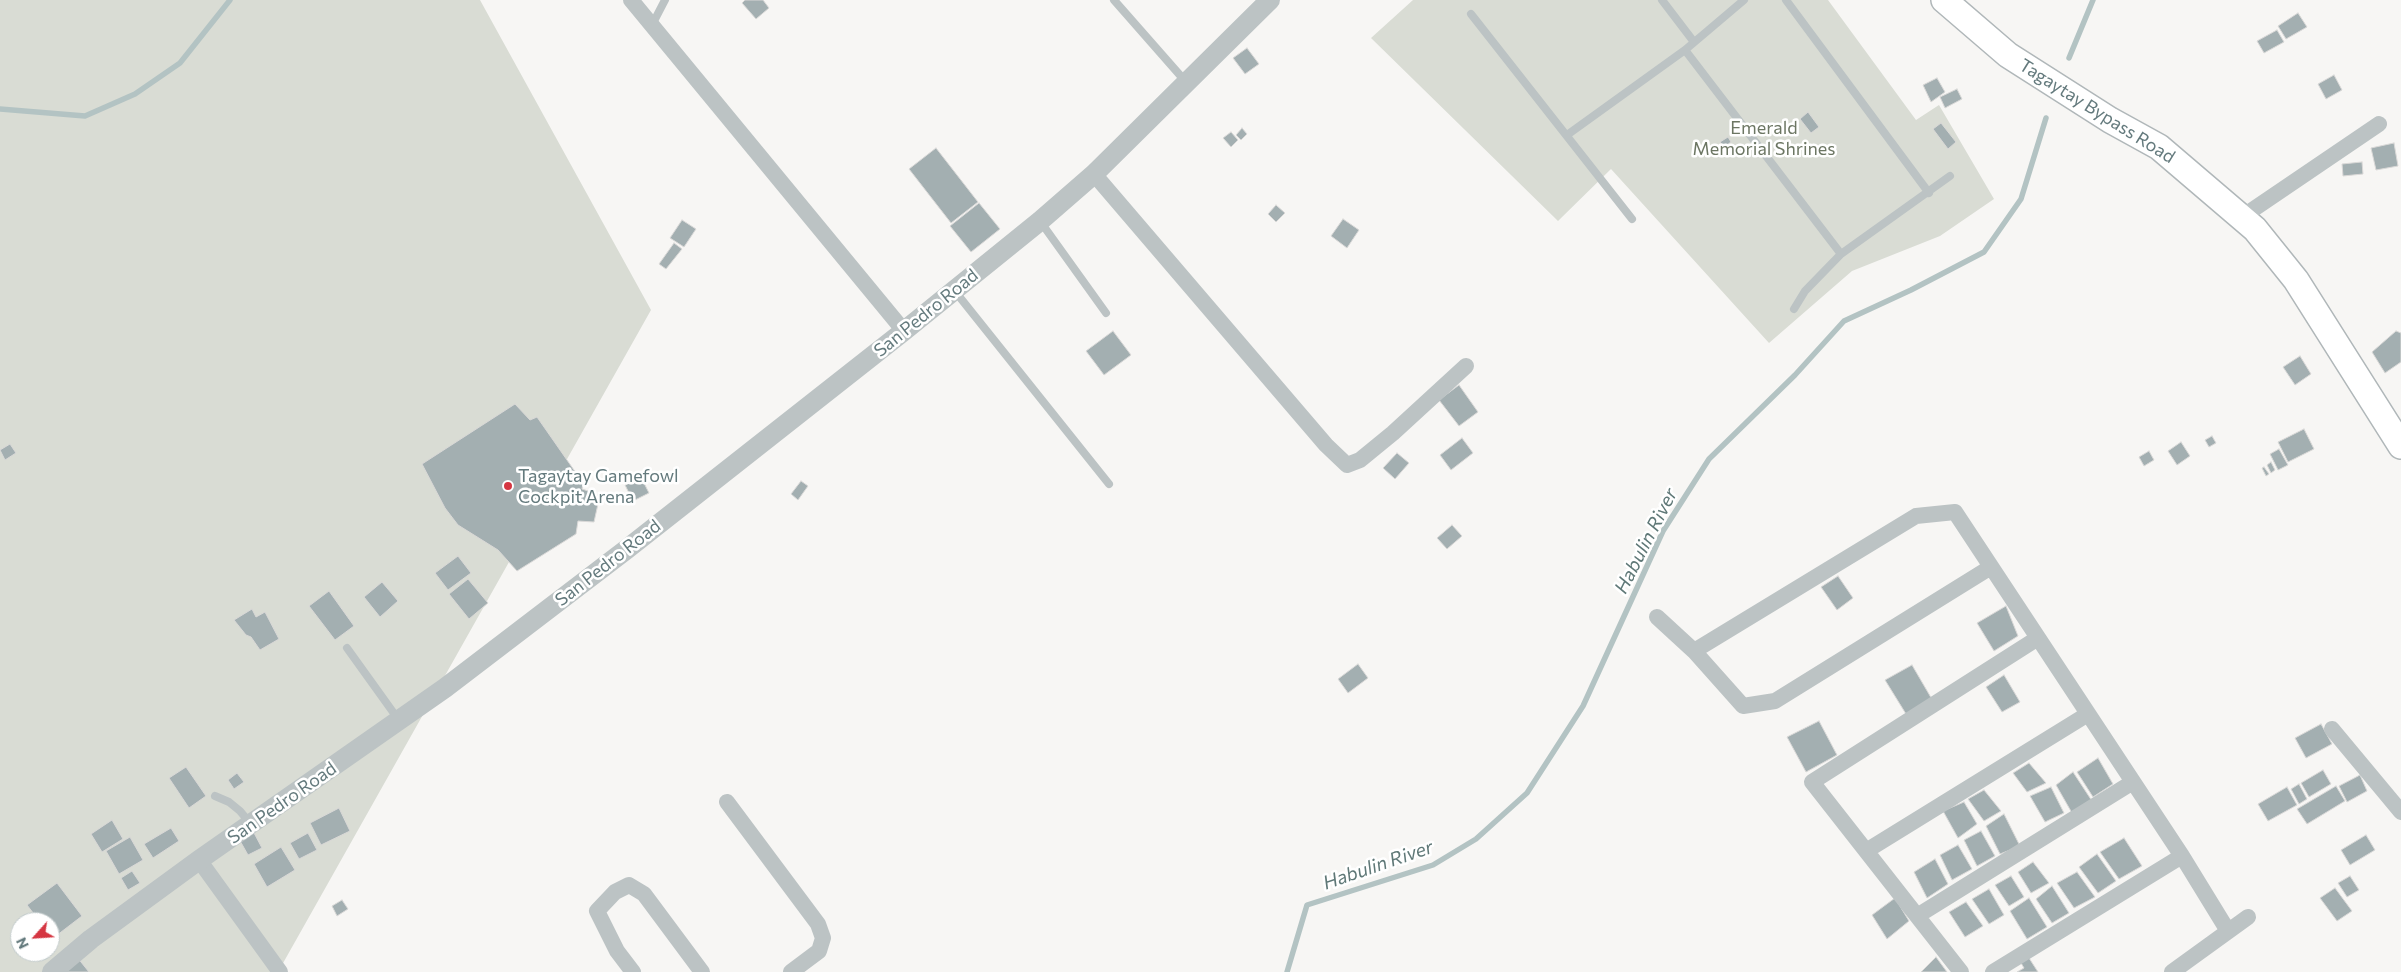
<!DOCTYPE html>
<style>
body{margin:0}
#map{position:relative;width:2401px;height:972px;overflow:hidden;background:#f7f6f4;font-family:Commissioner,sans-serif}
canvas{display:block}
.north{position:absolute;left:10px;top:912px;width:50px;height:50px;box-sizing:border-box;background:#fff;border:1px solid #c1cacb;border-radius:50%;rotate:244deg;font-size:14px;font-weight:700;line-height:20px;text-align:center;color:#647a7d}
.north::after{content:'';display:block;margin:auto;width:18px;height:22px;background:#d53642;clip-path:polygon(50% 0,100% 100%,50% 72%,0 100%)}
</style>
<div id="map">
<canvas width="2401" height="972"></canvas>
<div class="north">N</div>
</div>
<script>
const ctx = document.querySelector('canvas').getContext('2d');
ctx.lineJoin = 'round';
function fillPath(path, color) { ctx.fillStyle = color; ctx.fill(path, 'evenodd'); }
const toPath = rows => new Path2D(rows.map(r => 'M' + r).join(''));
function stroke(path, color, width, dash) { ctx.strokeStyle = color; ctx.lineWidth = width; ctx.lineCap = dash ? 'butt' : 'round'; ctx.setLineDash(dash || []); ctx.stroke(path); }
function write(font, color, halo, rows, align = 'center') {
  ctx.font = font + ' Commissioner,sans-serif'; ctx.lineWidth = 5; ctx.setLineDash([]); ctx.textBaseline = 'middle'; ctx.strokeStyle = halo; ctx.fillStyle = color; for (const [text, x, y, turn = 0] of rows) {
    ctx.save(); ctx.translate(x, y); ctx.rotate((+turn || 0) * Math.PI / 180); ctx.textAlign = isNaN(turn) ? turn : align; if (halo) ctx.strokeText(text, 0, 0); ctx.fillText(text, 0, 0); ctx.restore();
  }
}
fillPath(toPath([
 [0,0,480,0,651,310,278,972,0,972],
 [20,922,50,922,50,952,20,952],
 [1413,0,1828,0,1916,120,1939,105,1994,199,1940,236,1852,271,1769,343,1611,169,1558,221,1371,38]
]), '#d9dcd4');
stroke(toPath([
 [2069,58,2093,0],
 [0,109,85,116,135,94,180,63,230,0],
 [1287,972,1307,905,1433,865,1476,839,1527,793,1583,706,1663,531,1709,459,1795,375,1844,321,1911,290,1984,252,2021,199,2046,118]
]), '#b3c3c3', 5.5);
const building = toPath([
 [745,0,763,0,769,8,756,19,742,3,745,0],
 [2298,13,2307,27,2286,39,2278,26,2298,13],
 [2277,30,2284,42,2264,53,2257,41,2277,30],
 [1247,48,1259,64,1245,74,1233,58,1247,48],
 [2334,75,2342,90,2326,99,2318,84,2334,75],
 [1937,78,1945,92,1931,102,1923,85,1937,78],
 [1957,89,1962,99,1945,108,1940,97,1957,89],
 [1808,112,1819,127,1811,133,1800,119,1808,112],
 [1941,123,1956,142,1948,149,1933,129,1941,123],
 [1242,128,1247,134,1241,140,1236,135,1242,128],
 [1231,132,1238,140,1231,147,1223,138,1231,132],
 [1728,137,1731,142,1724,147,1720,142,1728,137],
 [2394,143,2398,166,2376,170,2371,148,2394,143],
 [936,148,978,202,951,223,909,169,936,148],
 [2362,162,2363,174,2343,176,2342,164,2362,162],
 [979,203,1000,229,971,252,950,226,979,203],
 [1276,205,1285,213,1276,222,1268,214,1276,205],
 [1343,219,1359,230,1347,248,1331,236,1343,219],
 [682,220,696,229,684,247,670,238,682,220],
 [674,243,682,249,666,269,659,264,674,243],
 [1113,331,1131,355,1104,375,1086,351,1113,331],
 [2396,331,2401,333,2401,362,2385,373,2372,352,2396,331],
 [2300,356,2311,374,2295,385,2283,367,2300,356],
 [1459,385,1478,412,1459,426,1439,400,1459,385],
 [515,404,530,420,537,417,583,483,582,489,600,495,594,522,578,521,576,534,517,571,498,550,458,525,445,508,422,464,515,404],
 [2304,429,2314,449,2288,462,2278,442,2304,429],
 [2212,436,2216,443,2209,447,2205,440,2212,436],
 [1462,438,1473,453,1451,470,1440,455,1462,438],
 [2181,442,2190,456,2177,465,2168,451,2181,442],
 [10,444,16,453,5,460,0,450,10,444],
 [2279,449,2288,465,2278,470,2270,454,2279,449],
 [2149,451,2154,460,2144,466,2139,457,2149,451],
 [1397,453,1409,463,1395,479,1383,468,1397,453],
 [2271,462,2275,470,2271,473,2267,465,2271,462],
 [2264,467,2269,474,2266,476,2262,468,2264,467],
 [641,477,649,493,633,501,625,485,641,477],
 [801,481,808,486,798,500,791,494,801,481],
 [1452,525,1462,536,1447,549,1437,538,1452,525],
 [458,556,471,573,448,590,435,573,458,556],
 [1838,576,1853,598,1837,610,1821,587,1838,576],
 [468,579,488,603,469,619,449,594,468,579],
 [382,582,398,601,380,617,364,597,382,582],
 [329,591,354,626,335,640,309,606,329,591],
 [2006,606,2018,636,1994,651,1977,623,2006,606],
 [252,609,256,617,265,612,279,639,260,650,251,637,246,635,234,620,252,609],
 [1358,664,1368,678,1348,693,1338,679,1358,664],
 [1912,665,1933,701,1906,714,1885,680,1912,665],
 [2004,675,2020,702,2002,712,1986,687,2004,675],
 [1819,721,1837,755,1806,772,1787,737,1819,721],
 [2321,724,2332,744,2306,758,2295,738,2321,724],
 [2098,758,2113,784,2093,797,2077,772,2098,758],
 [2029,763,2046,783,2027,792,2013,773,2029,763],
 [186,767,206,796,189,808,169,778,186,767],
 [2323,770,2331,784,2309,797,2301,783,2323,770],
 [2073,772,2092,801,2072,813,2056,785,2073,772],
 [237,773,244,782,234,789,228,780,237,773],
 [2360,775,2367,791,2347,802,2339,786,2360,775],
 [2299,784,2307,799,2299,804,2291,789,2299,784],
 [2336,786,2345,801,2307,824,2297,809,2336,786],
 [2051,787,2064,813,2045,822,2030,796,2051,787],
 [2287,787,2297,805,2268,821,2258,804,2287,787],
 [1984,790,2001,811,1984,821,1968,799,1984,790],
 [1964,802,1977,824,1958,838,1943,811,1964,802],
 [339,808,350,831,321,845,310,823,339,808],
 [2004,814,2020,846,2000,854,1986,826,2004,814],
 [112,820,123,839,102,852,91,834,112,820],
 [171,828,179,841,153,858,144,844,171,828],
 [253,831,262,848,248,855,239,839,253,831],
 [1981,831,1995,856,1977,866,1964,840,1981,831],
 [308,833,317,850,299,859,290,843,308,833],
 [2366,835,2375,850,2350,865,2341,850,2366,835],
 [130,837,143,860,119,874,106,851,130,837],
 [2124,838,2142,866,2119,879,2100,852,2124,838],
 [1958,845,1972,869,1952,880,1940,855,1958,845],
 [281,847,295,870,267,887,254,864,281,847],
 [2097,854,2116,881,2098,893,2079,867,2097,854],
 [1935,859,1948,884,1927,898,1914,872,1935,859],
 [2033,862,2049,883,2031,893,2018,872,2033,862],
 [132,871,140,883,128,890,121,878,132,871],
 [2077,872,2095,897,2074,908,2057,883,2077,872],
 [2011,876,2024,897,2009,906,1995,885,2011,876],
 [2350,876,2359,890,2347,897,2338,883,2350,876],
 [57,883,82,916,52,939,50,936,50,922,40,922,27,905,57,883],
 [2052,886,2069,913,2052,923,2036,899,2052,886],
 [2335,888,2352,911,2337,921,2320,898,2335,888],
 [1989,889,2004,915,1989,924,1972,899,1989,889],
 [1895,898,1909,921,1887,939,1872,915,1895,898],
 [2029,898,2047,927,2027,939,2010,911,2029,898],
 [342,900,348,909,337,916,332,906,342,900],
 [1966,902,1983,926,1965,937,1949,912,1966,902],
 [77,957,89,972,61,972,77,957],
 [1936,957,1947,972,1921,972,1936,957],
 [2029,958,2038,972,2017,972,2024,968,2021,963,2029,958]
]);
fillPath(building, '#a3afb1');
stroke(building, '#d9d8d7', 1);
const primary = toPath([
 [1944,0,2008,55,2110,120,2159,147,2255,229,2296,280,2401,446]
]);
stroke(primary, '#b0b7b9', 28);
stroke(toPath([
 [1114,0,1186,82],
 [1662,0,1694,42],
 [1786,0,1929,193],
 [1471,14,1632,219],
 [652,25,665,0],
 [1685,50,1841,254],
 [1567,135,1685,50,1744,0],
 [1040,221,1106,313],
 [954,290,1109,484],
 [1794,309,1805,291,1841,254,1950,176],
 [347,648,398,719],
 [215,796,229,802,240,811,250,823]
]), '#bcc3c4', 8);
stroke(toPath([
 [631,0,904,331],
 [1094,174,1326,445,1347,465,1360,460,1393,433,1466,366],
 [2242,217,2379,124],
 [1657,617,1694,651,1743,706,1775,701,1991,567],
 [1694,651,1916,516,1955,512,2182,856,2228,931],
 [2332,729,2401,812],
 [727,802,818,924,823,938,819,951,791,972],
 [1866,851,2088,714],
 [199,860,280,972],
 [1917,916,2133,782],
 [633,972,617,951,597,911,615,892,629,885,644,894,702,972],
 [1961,972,1812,782,2038,638],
 [1993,972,2182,856],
 [2172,972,2248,917]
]), '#bcc3c4', 16);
stroke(toPath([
 [52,972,91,939,199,860,445,688,627,549,904,331,1040,221,1094,174,1270,0]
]), '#bcc3c4', 20);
stroke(primary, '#fff', 25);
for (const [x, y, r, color] of [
 [508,486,5,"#d53642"]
]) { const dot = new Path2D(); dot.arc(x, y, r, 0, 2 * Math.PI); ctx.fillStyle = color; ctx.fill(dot); stroke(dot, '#fff', 2); }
write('18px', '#647a7d', '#fff', [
 ["Tagaytay Bypass Road",2097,111,32],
 ["San Pedro Road",926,313,-39],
 ["San Pedro Road",608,563,-38],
 ["San Pedro Road",282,803,-35]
]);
write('18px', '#6c7663', '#fff', [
 ["Emerald",1764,128],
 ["Memorial Shrines",1764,149]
]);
write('18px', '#647a7d', '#fff', [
 ["Tagaytay Gamefowl",518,476],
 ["Cockpit Arena",518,497]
], 'left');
write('italic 19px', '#5f7877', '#fff', [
 ["Habulin River",1646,541,-63],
 ["Habulin River",1378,865,-19]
]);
</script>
